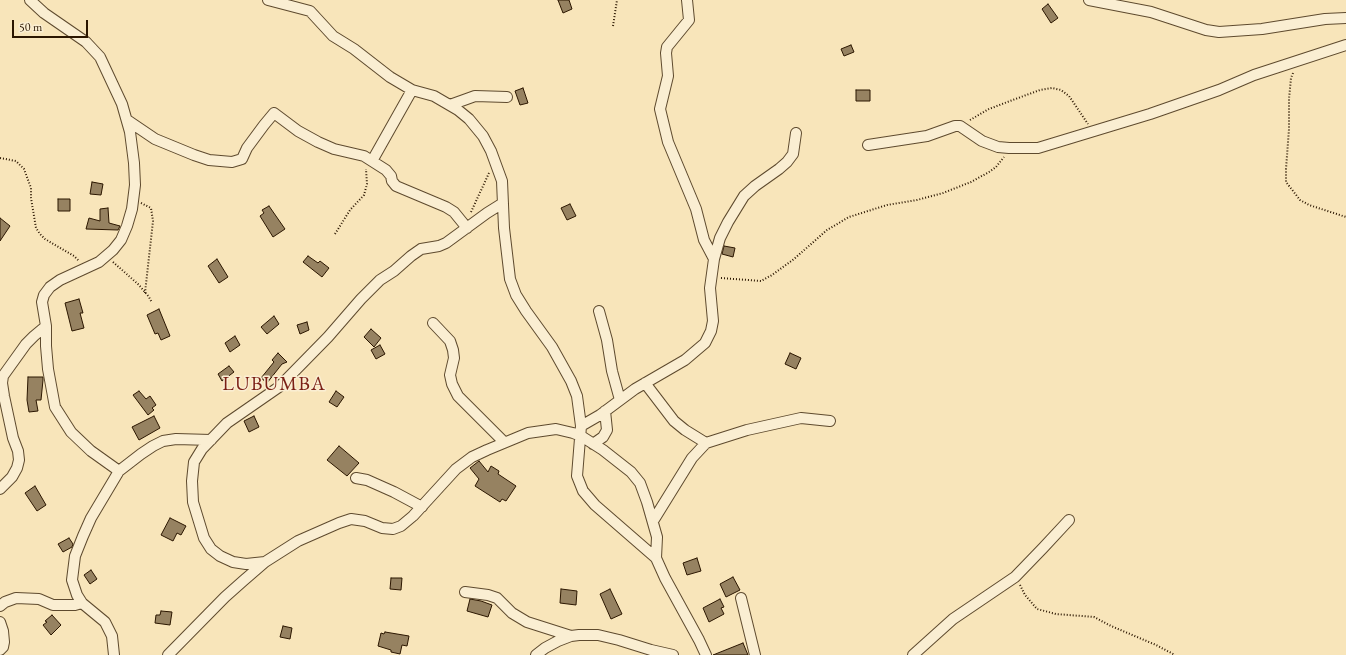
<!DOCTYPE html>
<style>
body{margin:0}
#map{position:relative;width:1346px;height:655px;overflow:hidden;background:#f8e5ba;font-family:"EB Garamond",serif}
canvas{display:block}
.scale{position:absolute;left:12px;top:20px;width:76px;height:18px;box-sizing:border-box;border:2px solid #2b1600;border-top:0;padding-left:5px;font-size:12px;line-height:14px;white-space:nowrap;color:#2b1600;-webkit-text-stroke:3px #faeed2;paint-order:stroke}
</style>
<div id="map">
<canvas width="1346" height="655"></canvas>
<div class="scale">50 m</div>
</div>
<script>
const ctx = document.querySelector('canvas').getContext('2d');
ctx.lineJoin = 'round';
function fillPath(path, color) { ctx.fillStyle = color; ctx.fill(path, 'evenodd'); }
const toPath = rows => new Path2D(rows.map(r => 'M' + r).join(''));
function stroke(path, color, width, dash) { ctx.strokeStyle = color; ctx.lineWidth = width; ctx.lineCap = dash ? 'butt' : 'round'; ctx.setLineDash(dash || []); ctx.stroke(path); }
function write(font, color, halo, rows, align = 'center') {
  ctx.font = font + ' "EB Garamond",serif'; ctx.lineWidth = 3; ctx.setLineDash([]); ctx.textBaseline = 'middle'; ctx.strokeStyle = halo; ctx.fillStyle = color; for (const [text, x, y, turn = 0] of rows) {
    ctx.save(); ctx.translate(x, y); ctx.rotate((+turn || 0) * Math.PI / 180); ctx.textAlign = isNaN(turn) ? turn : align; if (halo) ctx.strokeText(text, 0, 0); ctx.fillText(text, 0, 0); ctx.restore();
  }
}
const building = toPath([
 [558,0,569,0,572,9,563,13,558,0],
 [1048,4,1058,18,1051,23,1042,9,1048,4],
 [851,45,854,52,844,56,841,49,851,45],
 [523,88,528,103,520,105,515,91,523,88],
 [856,90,870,90,870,101,856,101,856,90],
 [92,182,103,184,101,195,90,194,92,182],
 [58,199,70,199,70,211,58,211,58,199],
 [570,204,576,216,567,220,561,208,570,204],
 [269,206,285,229,273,237,260,216,264,213,262,210,269,206],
 [108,208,109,223,120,226,118,230,86,229,89,218,100,221,100,209,108,208],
 [0,218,10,226,0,241,0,218],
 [724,246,735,248,733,257,722,254,724,246],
 [308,256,318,263,320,261,329,268,322,277,303,262,308,256],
 [217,259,228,277,219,283,208,266,217,259],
 [79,299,83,313,80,313,84,328,72,331,65,303,79,299],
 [159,309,170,336,161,340,158,333,155,334,147,315,159,309],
 [274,316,279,324,267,334,261,327,274,316],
 [307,322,309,330,300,334,297,325,307,322],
 [371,329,381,338,374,347,364,337,371,329],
 [235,336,240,345,230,352,225,343,235,336],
 [380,345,385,354,376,359,371,350,380,345],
 [278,353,287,362,282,364,267,383,261,378,274,362,272,360,278,353],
 [790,353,801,358,796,369,785,364,790,353],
 [229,366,234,372,222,381,218,374,229,366],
 [28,377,43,377,43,380,41,400,36,400,38,411,29,412,27,400,28,377],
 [139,391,146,399,150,396,156,405,152,408,154,410,148,415,133,395,139,391],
 [336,391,344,397,337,407,329,402,336,391],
 [154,416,160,428,139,440,132,427,154,416],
 [254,416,259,427,249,432,244,421,254,416],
 [339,446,359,463,347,476,327,460,339,446],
 [479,461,488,472,491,466,499,471,498,474,516,486,506,501,502,499,500,502,475,486,479,479,470,468,479,461],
 [35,486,46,505,37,511,25,493,35,486],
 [170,518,186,526,181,535,177,533,173,541,161,535,170,518],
 [69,538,73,544,72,547,63,552,58,544,69,538],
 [697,558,701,571,687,575,683,563,697,558],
 [91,570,97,579,90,584,84,575,91,570],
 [733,577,740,590,726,597,720,584,733,577],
 [391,578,402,578,401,590,390,589,391,578],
 [561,589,577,591,576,605,560,603,561,589],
 [610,589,622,614,611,619,600,594,610,589],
 [470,599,481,601,492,605,488,617,467,611,470,599],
 [720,599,724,607,721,608,724,614,709,622,703,608,720,599],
 [161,611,172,612,170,625,155,623,156,615,160,615,161,611],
 [52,615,61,625,51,635,43,625,47,622,45,621,52,615],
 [283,626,292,628,290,639,280,637,283,626],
 [385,632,409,636,407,646,402,645,400,654,391,652,391,650,378,646,381,633,384,634,385,632],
 [743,643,748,655,713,655,743,643]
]);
fillPath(building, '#968261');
stroke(building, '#2b1600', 1);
const minor = toPath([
 [30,0,44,13,86,42,100,57,122,104,130,132,134,163,135,185,132,209,127,226,121,240,113,250,99,262,60,280,50,287,44,295,42,302,46,326,46,346,48,369,55,407,71,432,91,451,119,471],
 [268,0,310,11,333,36,354,49,390,77,412,90,434,96,458,110,469,119,483,136,491,151,502,181,504,228,510,279,516,295,526,311,552,347,571,381,577,396,581,426,577,476,583,491,595,505,656,558,665,578,699,640,706,655],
 [687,0,689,20,667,47,666,53,668,76,660,109,668,142,696,209,704,240,714,259],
 [1089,0,1151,12,1206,30,1219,32,1262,29,1325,19,1346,18],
 [450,105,475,96,507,97],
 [127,120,155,139,194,155,209,160,232,162,242,159,247,148,264,125,274,113,298,131,318,142,334,149,364,156,386,170,391,176,392,181,396,186,446,207,454,212,467,228],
 [868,145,927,136,955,126,960,126,982,141,998,147,1009,148,1038,148,1150,114,1219,90,1254,75,1346,45],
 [372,161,412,90],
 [599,311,607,340,612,371,620,400],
 [433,323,450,341,453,350,454,358,450,375,452,384,458,396,504,442],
 [645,383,674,421,685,430,706,443],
 [581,426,600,415,635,389,685,360,705,343,711,331,713,321,710,288,714,259,720,238,728,222,744,196,755,186,779,169,787,162,793,154,796,133],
 [593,444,603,437,607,430,605,411],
 [356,478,367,480,394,492,422,507],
 [0,489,12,477,17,468,19,460,18,451,13,438,4,396,2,383,3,376,26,344,34,336,46,326],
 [653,521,692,458,706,443,747,430,801,418,830,421],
 [265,562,246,564,233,562,220,556,211,549,204,538,193,502,192,481,194,462,202,449,227,423,279,387,328,337,361,299,380,280,394,271,411,256,421,249,439,246,446,243,487,213,503,203],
 [465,592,488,595,497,598,512,613,527,622,571,636],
 [741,598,755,655],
 [0,606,5,602,16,598,39,599,53,605,75,605,82,603],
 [0,622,3,631,4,642,3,647,0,650],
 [114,655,112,636,105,622,82,603,77,595,72,580,75,556,83,536,91,518,119,471,141,454,153,446,163,441,176,439,211,440],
 [168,655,225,597,243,581,265,562,298,541,339,523,351,519,365,521,382,528,393,529,401,526,413,516,456,469,472,457,487,450,528,433,556,429,573,433,581,436,603,450,631,472,640,483,647,502,657,537,656,558],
 [536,655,545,648,558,641,571,636,579,635,598,635,619,640,651,650,673,655],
 [913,655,953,619,1015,577,1043,548,1069,520]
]);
stroke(minor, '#5e4a2e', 12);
stroke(toPath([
 [613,26,617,0],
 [1293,73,1291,78,1289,99,1289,129,1286,169,1286,182,1300,200,1309,205,1346,217],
 [970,120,989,109,1010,101,1040,90,1052,88,1061,90,1069,96,1088,124],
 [0,158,16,161,24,169,31,188,31,198,36,228,40,234,45,239,74,256,79,261],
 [141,203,151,208,153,221,145,293],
 [471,212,489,173],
 [335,234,350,210,364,195,367,184,366,169],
 [113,262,139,285,149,297,152,303],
 [721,278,761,281,772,275,794,259,827,230,849,217,887,205,917,200,943,193,971,182,989,172,996,167,1004,157],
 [1020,585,1025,595,1037,609,1056,614,1094,617,1111,626,1156,645,1175,655]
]), '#2b1600', 2, [1, 2]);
stroke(minor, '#faeed2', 10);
ctx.letterSpacing = '1px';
write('20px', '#7a1f14', '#faeed2', [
 ["LUBUMBA",274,385]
]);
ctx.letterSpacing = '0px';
</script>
